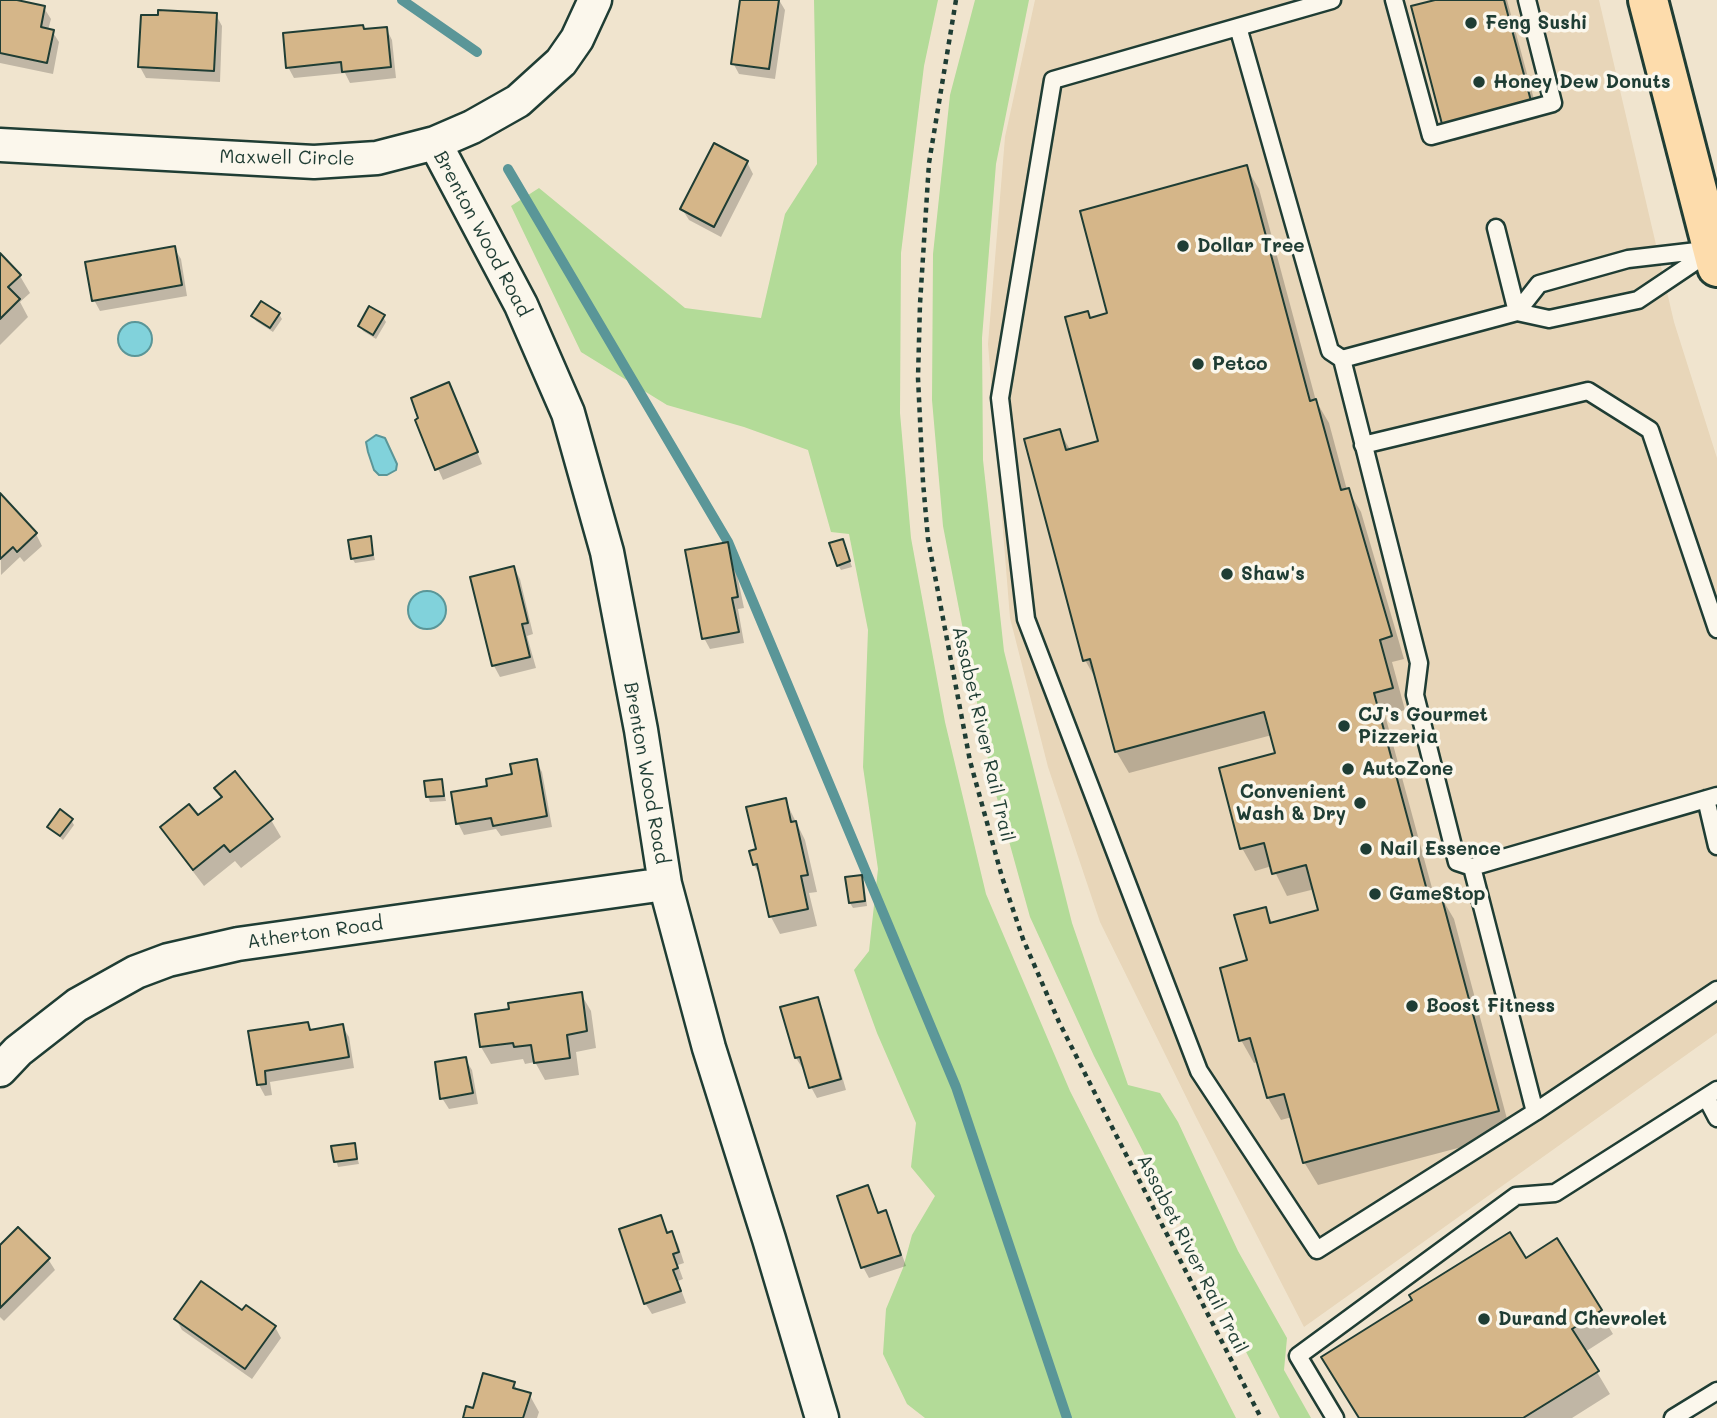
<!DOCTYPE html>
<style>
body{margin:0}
canvas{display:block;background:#f0e4ce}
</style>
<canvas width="1717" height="1418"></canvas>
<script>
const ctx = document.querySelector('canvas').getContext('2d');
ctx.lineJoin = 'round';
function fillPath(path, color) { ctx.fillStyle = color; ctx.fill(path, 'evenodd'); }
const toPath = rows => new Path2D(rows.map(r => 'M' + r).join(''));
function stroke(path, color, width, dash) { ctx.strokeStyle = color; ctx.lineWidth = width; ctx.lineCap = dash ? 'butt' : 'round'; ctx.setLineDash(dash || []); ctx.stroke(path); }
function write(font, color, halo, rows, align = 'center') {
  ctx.font = font + ' Mali,sans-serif'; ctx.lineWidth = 7; ctx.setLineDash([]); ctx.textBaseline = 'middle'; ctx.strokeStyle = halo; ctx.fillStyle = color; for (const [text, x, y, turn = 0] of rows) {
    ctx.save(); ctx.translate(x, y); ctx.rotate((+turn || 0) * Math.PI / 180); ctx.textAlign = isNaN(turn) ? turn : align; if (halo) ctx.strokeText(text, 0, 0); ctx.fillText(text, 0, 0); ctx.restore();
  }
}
fillPath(toPath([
 [1035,0,1599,0,1674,322,1717,458,1717,1033,1304,1327,1195,1115,1100,922,1048,767,1010,618,988,344,1005,137]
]), '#e8d6b9');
fillPath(toPath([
 [814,0,938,0,924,66,901,253,900,413,911,538,945,722,986,894,1070,1091,1236,1418,925,1418,907,1404,883,1354,886,1309,903,1268,912,1235,935,1196,911,1167,916,1123,877,1033,854,970,869,951,878,869,863,767,868,630,849,534,831,532,808,450,744,427,667,405,581,352,511,206,539,188,685,308,761,318,785,214,817,164],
 [975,0,1029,0,996,164,982,338,983,460,1004,651,1072,923,1128,1085,1160,1093,1178,1122,1238,1251,1287,1338,1284,1370,1311,1418,1280,1418,1094,1056,1030,917,992,780,943,526,932,400,933,254,950,95]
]), '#b3db98');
const water = toPath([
 '118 339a17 17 0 1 1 34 0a17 17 0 1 1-34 0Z',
 [376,435,385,438,397,464,396,470,387,475,379,475,374,470,368,452,366,442,376,435],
 '408 610a19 19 0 1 1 38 0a19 19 0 1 1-38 0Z'
]);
fillPath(water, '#81d2db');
stroke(water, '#5a9698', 2);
fillPath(toPath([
 [0,0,44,8,51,19,48,30,52,31,59,42,53,74,0,63],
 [742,0,779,0,785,10,775,79,739,74,733,63],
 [1441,0,1507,0,1539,118,1454,141,1444,124],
 [216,15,222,26,220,82,146,78,140,67,160,17],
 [386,28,392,40,396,78,350,83,345,73,294,78,288,67,365,31],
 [747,162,753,174,721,237,689,220,682,209],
 [1246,167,1259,189,1316,401,1329,423,1347,490,1348,490,1361,512,1404,659,1392,662,1405,710,1385,715,1435,899,1441,897,1454,919,1511,1134,1318,1185,1304,1162,1292,1117,1281,1120,1268,1098,1258,1062,1254,1063,1241,1040,1222,969,1249,962,1265,909,1273,924,1321,911,1315,889,1287,896,1272,866,1255,871,1242,848,1278,755,1272,735,1129,773,1116,751,1098,683,1085,660,1059,431,1071,451,1101,442,1091,320,1109,315],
 [174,248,181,259,187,296,100,311,94,300],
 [0,256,20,276,30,293,20,302,28,317,0,345],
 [279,314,282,319,273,332,256,321,253,316],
 [383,317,386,322,376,339,363,331,360,326],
 [454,395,482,464,443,480,417,421],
 [0,496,36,534,42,546,24,562,20,557,1,575],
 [370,538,375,560,355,563,352,558],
 [727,544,733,555,744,608,738,609,744,643,710,649,704,638],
 [845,546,852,567,841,570,838,565],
 [514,568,520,579,533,634,527,636,536,668,500,677,494,666,472,578],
 [536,761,542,772,552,827,501,836,496,829,464,835,458,823,489,787],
 [442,781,446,801,430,802,428,797],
 [216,788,271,820,281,837,241,868,235,861,204,886,172,844,162,827,198,818,223,799],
 [785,800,805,840,817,892,809,893,817,926,780,934,771,917,762,879,754,865,758,850],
 [71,820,74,825,63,840,49,827],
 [861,877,864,882,867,906,853,908,850,903],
 [581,994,591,1011,596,1048,576,1052,579,1075,545,1080,535,1062,525,1064,523,1059,491,1064,481,1047,511,1011],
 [817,999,823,1010,846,1090,817,1098,811,1087,805,1068,803,1069,796,1058],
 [307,1024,312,1031,342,1026,349,1037,354,1068,270,1082,272,1095,265,1096,259,1085,250,1033],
 [465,1059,472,1070,478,1104,449,1109,442,1098],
 [354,1145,359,1164,338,1167,333,1148],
 [867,1187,879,1214,885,1212,891,1224,906,1266,869,1278,863,1267],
 [661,1217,669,1234,671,1233,678,1244,684,1263,678,1265,683,1279,678,1281,686,1303,652,1314,645,1303],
 [1557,1241,1613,1334,1585,1352,1610,1394,1572,1418,1360,1418,1526,1260],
 [0,1247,48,1259,55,1270,4,1321,0,1317],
 [243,1313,275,1327,281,1338,252,1379,182,1330,176,1319],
 [514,1384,518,1391,529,1394,539,1412,537,1418,465,1418]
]), '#0003');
stroke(toPath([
 [402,0,477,52],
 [508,169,728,542,956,1087,1067,1418]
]), '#5a9698', 10);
const building = toPath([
 [0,0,17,0,45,6,41,27,54,30,47,63,0,53,0,0],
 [740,0,779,0,769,69,731,64,740,0],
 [1435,0,1504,0,1531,101,1442,124,1411,6,1435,0],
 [158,10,217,13,214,71,138,67,141,15,158,15,158,10],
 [363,25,364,29,387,27,391,67,342,72,341,62,286,68,283,33,363,25],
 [714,143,748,161,714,227,680,209,714,143],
 [1247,165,1310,401,1316,399,1341,490,1349,488,1392,636,1380,640,1393,688,1374,693,1429,898,1441,895,1499,1111,1303,1163,1284,1094,1267,1098,1250,1038,1239,1041,1220,968,1247,960,1234,915,1266,907,1270,923,1318,910,1306,865,1272,874,1264,843,1240,849,1219,768,1275,753,1264,712,1115,752,1090,659,1083,661,1024,439,1060,429,1066,450,1098,441,1065,317,1088,311,1090,318,1107,313,1080,211,1247,165],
 [175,246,182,285,92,301,85,262,175,246],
 [0,253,21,275,8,287,20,299,0,319,0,253],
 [261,301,280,313,270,328,251,316,261,301],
 [369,306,385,315,373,335,358,326,369,306],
 [449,382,478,452,435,470,415,420,418,418,411,398,449,382],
 [0,493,37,533,17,552,13,547,0,559,0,493],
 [371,536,373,555,351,559,348,540,371,536],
 [843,539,850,561,837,566,829,543,843,539],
 [728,542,738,597,732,598,739,632,702,639,685,550,728,542],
 [514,566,528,623,522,624,530,657,492,666,470,577,514,566],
 [537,759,547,816,493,826,491,818,456,824,451,792,487,786,486,779,512,774,510,764,537,759],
 [235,771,273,819,230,852,224,845,193,870,160,827,189,804,198,815,222,797,214,788,235,771],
 [442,779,444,796,426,797,424,781,442,779],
 [786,798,791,822,796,821,808,875,801,876,808,909,769,917,757,864,753,865,749,851,756,849,746,807,786,798],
 [60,809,73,819,60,836,47,827,60,809],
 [862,875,865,901,849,903,845,877,862,875],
 [582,992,587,1031,567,1035,570,1058,534,1063,531,1045,514,1047,513,1043,480,1047,475,1014,509,1009,508,1003,582,992],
 [818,997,841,1079,809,1088,800,1057,795,1058,780,1007,818,997],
 [308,1022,310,1030,343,1024,349,1057,265,1071,266,1084,257,1085,248,1031,308,1022],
 [466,1057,473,1093,440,1099,435,1062,466,1057],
 [355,1143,357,1159,334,1162,331,1146,355,1143],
 [868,1185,878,1213,886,1210,901,1255,861,1268,837,1196,868,1185],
 [661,1215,667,1233,672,1231,679,1252,673,1254,678,1268,673,1270,681,1291,644,1304,619,1229,661,1215],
 [18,1227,50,1258,0,1308,0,1245,18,1227],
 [1510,1232,1526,1258,1557,1238,1602,1310,1572,1329,1599,1371,1523,1418,1359,1418,1321,1357,1412,1300,1409,1295,1510,1232],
 [201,1281,242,1310,246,1305,276,1326,245,1369,174,1319,201,1281],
 [483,1373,515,1382,513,1388,531,1393,523,1418,463,1418,466,1406,473,1408,483,1373]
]);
fillPath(building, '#d5b689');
stroke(building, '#1f3d34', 2);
const service = toPath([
 [1394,0,1431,136,1553,103,1527,0],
 [1238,27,1330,351,1342,359,1419,663,1415,695,1457,862,1472,867,1535,1112,1317,1250,1199,1071,1026,619,1000,398,1053,80,1332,0],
 [1496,228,1517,312],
 [1342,359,1517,312,1549,319,1638,300,1714,249,1628,259,1539,284,1517,312],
 [1363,445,1588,391,1650,430,1717,629],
 [1706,799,1717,846],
 [1472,867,1717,796],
 [1706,1097,1717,1118],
 [1535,1112,1717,990],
 [1335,1418,1298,1356,1516,1196,1555,1193,1717,1090],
 [1673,1418,1717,1391]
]);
const minor = toPath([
 [435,143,521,305,568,413,607,552,641,730,665,884,709,1048,769,1239,822,1418],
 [0,145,314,162,377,158,435,143,472,127,518,101,561,62,577,39,595,0],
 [0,1070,18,1051,77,1005,136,972,168,960,238,944,665,884]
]);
const primary = toPath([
 [1648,0,1717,267]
]);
stroke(service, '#1f3d34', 21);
stroke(minor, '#1f3d34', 37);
stroke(primary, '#1f3d34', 44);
stroke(toPath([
 [956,0,929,163,920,304,918,378,923,482,928,539,970,761,1002,877,1023,939,1059,1022,1113,1129,1261,1418]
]), '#1f3d34', 4.5, [5, 5]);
stroke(service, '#fbf7ec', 16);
stroke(minor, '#fbf7ec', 32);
stroke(primary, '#fddcac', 38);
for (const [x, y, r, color] of [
 [1471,23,7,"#1f3d34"],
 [1479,82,7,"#1f3d34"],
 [1183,246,7,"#1f3d34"],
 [1198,364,7,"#1f3d34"],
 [1227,574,7,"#1f3d34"],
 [1344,726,7,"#1f3d34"],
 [1348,769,7,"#1f3d34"],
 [1360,803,7,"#1f3d34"],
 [1366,849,7,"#1f3d34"],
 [1375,894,7,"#1f3d34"],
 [1412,1006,7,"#1f3d34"],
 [1484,1319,7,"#1f3d34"]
]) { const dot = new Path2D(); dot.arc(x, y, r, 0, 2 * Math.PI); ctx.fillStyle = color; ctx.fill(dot); stroke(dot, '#fbf7ec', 2.5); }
write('bold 19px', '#1f3d34', '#fbf7ec', [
 ["Feng Sushi",1485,23],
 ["Honey Dew Donuts",1493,82],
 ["Dollar Tree",1197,246],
 ["Petco",1212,364],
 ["Shaw's",1241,574],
 ["CJ's Gourmet",1358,715],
 ["Pizzeria",1358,737],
 ["AutoZone",1362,769],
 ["Convenient",1346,792,"right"],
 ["Wash & Dry",1346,814,"right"],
 ["Nail Essence",1380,849],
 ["GameStop",1389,894],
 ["Boost Fitness",1426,1006],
 ["Durand Chevrolet",1498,1319]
], 'left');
write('19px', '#1f3d34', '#fbf7ec', [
 ["Maxwell Circle",287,158,1],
 ["Brenton Wood Road",482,234,62],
 ["Assabet River Rail Trail",983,734,77],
 ["Brenton Wood Road",646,773,80],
 ["Atherton Road",315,933,-8],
 ["Assabet River Rail Trail",1192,1254,63]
]);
</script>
